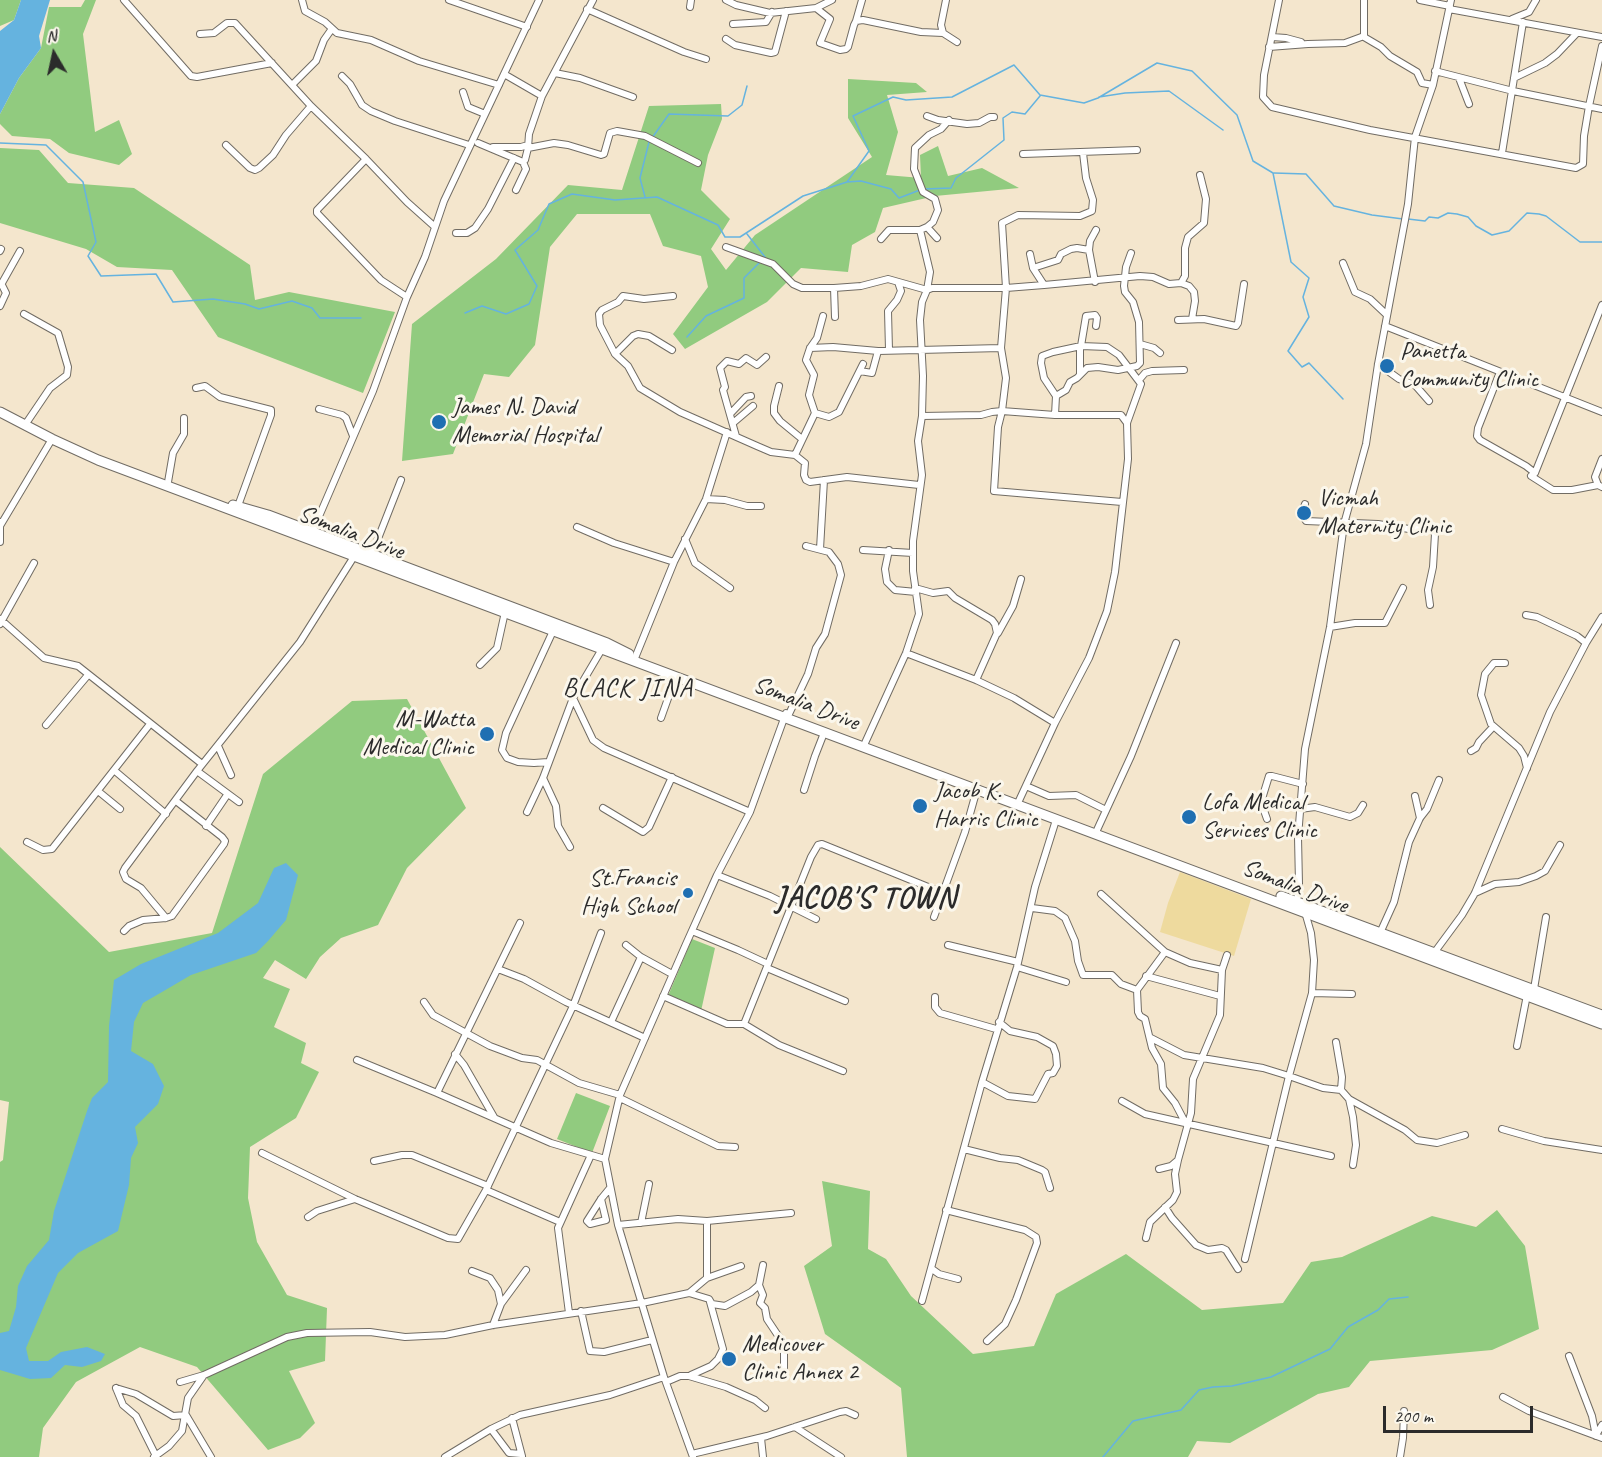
<!DOCTYPE html>
<style>
body{margin:0}
#map{position:relative;width:1602px;height:1457px;overflow:hidden;background:#f4e6cd;font-family:Caveat,sans-serif}
canvas{display:block}
.north{position:absolute;left:24px;top:24px;width:60px;height:60px;-webkit-text-stroke:4px #fbf7ec;paint-order:stroke;rotate:351deg;font-size:16px;font-weight:700;line-height:24px;text-align:center;color:#2b2b2b}
.north::after{content:'';display:block;margin:auto;width:21px;height:27px;background:#2b2b2b;clip-path:polygon(50% 0,100% 100%,50% 72%,0 100%)}
.scale{position:absolute;left:1383px;top:1406px;width:150px;height:27px;box-sizing:border-box;border:3px solid #2b2b2b;border-top:0;padding-left:8px;font-size:18px;line-height:21px;white-space:nowrap;color:#2b2b2b;-webkit-text-stroke:4px #fbf7ec;paint-order:stroke}
</style>
<div id="map">
<canvas width="1602" height="1457"></canvas>
<div class="north">N</div>
<div class="scale">200 m</div>
</div>
<script>
const ctx = document.querySelector('canvas').getContext('2d');
ctx.lineJoin = 'round';
function fillPath(path, color) { ctx.fillStyle = color; ctx.fill(path, 'evenodd'); }
const toPath = rows => new Path2D(rows.map(r => 'M' + r).join(''));
function stroke(path, color, width, dash) { ctx.strokeStyle = color; ctx.lineWidth = width; ctx.lineCap = dash ? 'butt' : 'round'; ctx.setLineDash(dash || []); ctx.stroke(path); }
function write(font, color, halo, rows, align = 'center') {
  ctx.font = font + ' Caveat,sans-serif'; ctx.lineWidth = 6; ctx.setLineDash([]); ctx.textBaseline = 'middle'; ctx.strokeStyle = halo; ctx.fillStyle = color; for (const [text, x, y, turn = 0] of rows) {
    ctx.save(); ctx.translate(x, y); ctx.rotate((+turn || 0) * Math.PI / 180); ctx.textAlign = isNaN(turn) ? turn : align; if (halo) ctx.strokeText(text, 0, 0); ctx.fillText(text, 0, 0); ctx.restore();
  }
}
fillPath(toPath([
 [0,0,21,0,14,20,0,26],
 [85,0,96,0,83,34,95,132,119,120,132,154,119,165,69,153,50,139,12,136,0,124,0,114,19,78,41,48,49,7,81,7],
 [848,79,916,83,927,92,887,95,898,132,886,175,921,178,920,155,938,146,948,176,982,168,1019,188,935,196,883,208,875,232,852,245,848,272,801,268,767,302,685,349,673,334,708,287,701,256,663,246,650,214,577,214,550,247,535,345,509,377,484,374,453,454,402,461,412,324,496,259,568,185,622,190,649,106,721,104,722,119,708,155,701,190,730,219,711,249,726,270,755,235,872,157,848,118],
 [0,148,39,150,68,183,134,188,250,265,255,300,289,292,395,312,363,393,218,337,172,270,117,267,86,249,0,223],
 [407,699,466,808,407,868,378,925,341,938,320,957,306,979,275,960,263,978,290,989,274,1027,306,1043,301,1063,319,1072,296,1118,250,1147,248,1198,257,1242,287,1295,327,1308,325,1361,289,1371,315,1423,300,1438,268,1450,197,1367,140,1347,76,1382,43,1428,39,1457,0,1457,0,1162,3,1160,9,1102,0,1100,0,847,109,952,212,933,263,774,352,701],
 [692,939,715,948,701,1011,668,996],
 [576,1093,610,1106,592,1153,557,1139],
 [822,1181,870,1191,868,1249,886,1259,911,1296,973,1354,1034,1346,1056,1294,1126,1254,1202,1310,1283,1303,1311,1262,1342,1257,1432,1216,1476,1227,1497,1210,1525,1246,1539,1329,1492,1350,1370,1361,1349,1387,1318,1394,1230,1443,1197,1441,1188,1457,907,1457,901,1388,825,1334,804,1266,832,1246]
]), '#91cb7f');
fillPath(toPath([
 [1180,872,1251,899,1234,956,1160,932,1168,903]
]), '#eeda9e');
fillPath(toPath([
 [21,0,50,0,39,36,41,48,19,78,0,114,0,31,14,20],
 [286,863,298,875,286,920,268,941,256,953,191,975,162,992,143,1003,134,1022,131,1051,153,1064,164,1086,158,1104,135,1127,138,1143,131,1158,129,1185,118,1231,78,1253,58,1273,26,1348,29,1361,48,1361,61,1352,87,1347,105,1354,101,1361,82,1367,65,1365,51,1378,30,1379,0,1370,0,1333,9,1331,16,1307,18,1286,27,1266,49,1240,54,1211,87,1111,92,1098,108,1082,109,1026,114,980,141,964,218,933,258,903,274,868]
]), '#65b3df');
stroke(toPath([
 [1099,97,1125,93,1169,91,1223,130],
 [652,138,669,114,728,116,742,105,747,86],
 [0,143,46,145,83,182,96,242,88,256,101,276,156,274,173,302,213,299,245,304,259,309,292,301,312,308,320,318,361,318],
 [1274,173,1306,174,1334,206,1372,215,1403,219],
 [847,182,861,181,891,189,899,198,920,190],
 [924,189,951,188,956,178,1004,140,1003,118,1012,112,1025,114,1040,96],
 [645,197,640,178,649,142],
 [1408,219,1425,221,1429,217,1438,218,1448,213,1457,214,1468,217,1476,226,1492,235,1509,231,1527,213,1539,214,1546,216,1580,242,1602,242],
 [747,234,765,257,763,258],
 [465,313,482,306,506,314,529,304,537,286,515,250,538,230,549,204,572,194,615,200,657,197,718,225,725,237,740,237,803,196,847,182,869,151,853,116,893,97,906,100,952,97,1014,65,1040,95,1084,103,1098,98,1157,63,1192,71,1237,115,1253,161,1273,173,1291,262,1309,278,1303,297,1309,317,1288,351,1302,367,1309,363,1343,399],
 [687,337,706,316,744,298,744,278,760,262],
 [1103,1457,1133,1421,1181,1410,1199,1390,1213,1387,1232,1386,1271,1377,1330,1349,1348,1327,1378,1310,1389,1299,1408,1297]
]), '#65b3df', 1.5);
const minor = toPath([
 [124,0,191,76,197,77,272,63],
 [302,0,305,11,325,22,337,33,371,40,419,61,499,85],
 [449,0,527,27],
 [726,0,736,5,770,13,816,8,832,0],
 [946,0,941,25,943,33,957,42],
 [1279,0,1264,75,1263,97,1272,107,1370,130,1576,168,1583,164,1584,136,1589,106,1602,46],
 [1364,0,1364,37,1381,47,1390,56,1417,72,1422,83,1433,85],
 [1420,0,1450,6],
 [690,7,691,0],
 [816,8,830,19,820,43,840,50,846,49,848,47,854,25,856,21,863,20,921,32,943,33],
 [587,9,684,52,706,59],
 [1449,9,1602,37],
 [1512,19,1529,12,1536,0],
 [856,21,862,0],
 [733,24,766,22,772,12],
 [200,34,214,33,227,23,235,23,311,106,366,159,407,202,435,227],
 [1272,37,1286,38,1301,42],
 [726,39,735,45,771,53,775,52,786,11],
 [1269,47,1308,44,1345,43,1364,36],
 [1435,71,1513,91,1602,109],
 [555,73,580,78,633,97],
 [504,74,542,96,593,0],
 [342,76,350,84,362,105,371,111,395,121,469,145],
 [1459,78,1469,104],
 [1514,78,1545,63,1557,54,1577,33],
 [293,84,316,61,324,40,331,30],
 [463,92,468,107,485,114],
 [927,116,938,120,967,124,979,123,990,117,994,117],
 [478,143,523,162,525,160,528,148,554,143,568,145,601,155,604,154,610,133,617,131,645,136,698,163],
 [226,145,250,168,255,170,259,168,273,155,286,135,311,106],
 [493,147,521,147,528,145],
 [528,148,529,134,542,96],
 [1083,153,1086,178,1093,200,1092,211,1080,216,1018,215,1002,223,1006,288,1001,348,1006,378,1002,411,998,427,994,491,1122,502],
 [1502,153,1523,22],
 [1023,154,1137,150],
 [366,159,317,210,317,213,381,280,407,297],
 [516,190,526,169,523,162],
 [927,227,937,238],
 [920,230,927,227,933,222,938,210,935,199,923,192,914,169,915,148,929,135,941,129,949,120],
 [456,233,467,233,475,228,488,209,514,158],
 [726,247,773,264,793,284,802,288,834,288],
 [0,251,1,249],
 [1343,263,1355,292,1370,299,1387,315],
 [1033,268,1058,260,1061,254,1071,249,1077,248,1089,250],
 [1095,282,1089,250,1090,241,1096,230],
 [2,283,20,251],
 [1181,283,1189,286,1194,292,1195,301,1192,319],
 [1044,285,1140,276,1153,277,1169,284,1181,283,1185,276,1185,248,1188,237,1204,223,1206,199,1200,175],
 [673,296,644,299,623,296,618,302,602,310,599,314,600,325,615,354,628,366,640,388,680,412,757,446,771,452,795,455,805,463,804,475,806,480,810,482,847,477,919,485],
 [0,306,6,293,1,283],
 [24,314,58,333,68,367,67,375,50,388,27,422],
 [835,317,834,288,861,286,888,279,927,290,930,272,920,230,889,230,881,239],
 [1178,320,1204,319,1236,326,1238,323,1244,284],
 [1385,326,1602,412],
 [1140,344,1154,348,1160,353],
 [1081,346,1086,316,1095,315,1097,318,1096,326],
 [810,348,833,347,878,351,1001,348],
 [889,350,888,311,897,300,901,291,898,282],
 [615,354,633,336,638,334,649,336,672,350],
 [1378,364,1399,379,1415,385,1429,401],
 [860,371,872,373,878,351],
 [1500,372,1478,428,1477,436,1480,440,1526,466,1535,473,1531,476,1553,490,1572,490,1598,485],
 [1080,374,1080,347],
 [1139,380,1145,373,1152,371,1184,370],
 [779,386,774,406,774,413,780,421,802,439],
 [196,388,205,386,220,397,271,410,271,415,238,506],
 [1056,396,1066,390,1070,382,1077,378,1087,368,1098,367,1118,370,1137,366,1140,363,1139,322,1133,302,1125,292,1124,286,1126,267,1131,253],
 [319,409,342,415,346,418,353,436],
 [815,413,829,417,839,412,863,364],
 [730,414,746,397,751,396],
 [922,416,981,415,992,412,1002,411,1055,415,1121,415,1127,423],
 [733,423,753,406],
 [736,436,723,390,725,387,720,368,727,361,739,364,746,358,757,365,766,357],
 [795,455,815,413,809,395,814,375,806,360,810,348,817,338,823,316],
 [1602,459,1595,477,1598,485,1602,487],
 [1535,473,1602,305],
 [168,482,173,453,184,434,184,418],
 [706,499,725,500,747,506,761,506],
 [1305,504,1302,514,1306,521,1378,524,1409,529,1424,527,1432,529,1435,534,1433,567,1428,590,1430,605],
 [0,526,52,439],
 [577,527,614,543,674,562],
 [311,535,373,391,407,297,425,257,444,201,539,0],
 [685,539,695,563,730,588],
 [0,542,0,522],
 [820,549,824,480],
 [863,550,913,553],
 [889,550,885,569,887,582,895,590,916,592],
 [372,554,401,480],
 [915,588,933,593,948,591,955,598,992,620,995,624,997,633,976,680],
 [1526,615,1537,617,1577,636,1586,643],
 [0,619,44,658,78,666,202,764],
 [0,624,34,563],
 [1330,627,1355,623,1385,623,1403,588],
 [998,633,1013,606,1021,579],
 [906,653,976,680,1014,698,1055,723],
 [635,658,674,562,706,499,727,432],
 [1505,663,1494,663,1485,674,1481,695,1491,724,1519,748,1524,756,1527,768],
 [480,665,497,648,505,612],
 [573,698,593,740,604,748,750,812],
 [789,714,808,674,816,648,825,634,841,575,838,564,829,552,806,546],
 [661,718,676,676],
 [46,725,88,675],
 [865,743,906,653,919,614,913,571,913,541,922,475,918,441,922,416,923,376,920,320,922,302,927,290,932,288,1006,288,1044,285,1033,268,1030,254],
 [218,746,231,775],
 [1471,751,1476,748,1479,742,1493,727],
 [548,762,534,763,518,762,507,758,502,750,506,733,553,631],
 [115,771,166,814],
 [197,771,239,802],
 [543,778,556,806,558,826,570,847],
 [1026,786,1049,796,1076,795,1106,810],
 [804,790,815,756,824,733],
 [98,791,120,809],
 [1415,796,1420,818],
 [1017,805,1055,723,1089,658,1107,611,1115,572,1128,459,1127,423,1141,384,1119,355,1107,347,1081,346,1053,352,1042,356,1041,363,1044,378,1056,396,1055,415],
 [603,808,643,832,649,827,672,777],
 [1300,809,1315,807,1350,817,1358,813,1363,805],
 [527,812,543,778,573,698,602,649],
 [1267,819,1261,802,1269,776,1272,776,1303,784],
 [206,826,227,795],
 [1097,830,1131,756,1176,643],
 [27,842,43,850,52,849,150,724],
 [717,875,770,896,816,919],
 [1475,893,1495,884,1519,882,1536,876,1545,871,1560,845],
 [1101,894,1165,952,1190,963,1222,970],
 [1297,901,1299,884,1298,837,1305,749,1330,627,1344,524,1366,444,1378,364,1408,204,1415,137,1433,85,1451,0],
 [1032,908,1055,911,1065,918,1075,941,1078,961,1083,975,1112,975,1121,984,1137,990,1138,1012,1140,1016,1145,1019,1152,1048,1161,1064,1163,1088,1175,1103,1186,1124],
 [934,917,965,832,977,789],
 [166,918,141,888,126,879,123,872,125,868,197,771,300,642,355,555],
 [520,923,437,1093,551,1143,605,1159],
 [124,931,129,926,143,920,166,918,172,916,224,844,225,841,222,837,176,801],
 [692,931,738,950,768,964],
 [1380,933,1394,902,1409,842,1420,818,1427,809,1439,780],
 [626,945,641,957,672,974],
 [948,945,1018,962],
 [1434,953,1462,915,1475,893,1550,712,1586,643,1602,617],
 [1017,967,1066,982],
 [767,968,845,1001],
 [498,969,524,979,566,1002,645,1038],
 [1146,976,1220,996],
 [1534,989,1546,917],
 [1137,990,1165,952],
 [1312,993,1352,994],
 [663,996,727,1024,744,1024,779,1045,843,1071],
 [935,997,935,1007,940,1013,996,1029],
 [424,1002,433,1015,490,1046,522,1058,537,1060,579,1083,620,1095],
 [611,1022,641,957],
 [744,1024,811,857,818,845,822,844,943,893],
 [1151,1038,1184,1055,1263,1068,1289,1076,1323,1088,1341,1090],
 [1336,1042,1342,1077,1341,1090,1349,1099,1353,1117,1356,1145,1353,1165],
 [1517,1046,1527,995],
 [455,1054,464,1065,494,1117],
 [357,1060,437,1093],
 [982,1082,1008,1096,1035,1099,1048,1074,1053,1073,1057,1066,1056,1054,1053,1046,1037,1037,1010,1031,999,1022],
 [620,1098,718,1146,735,1147],
 [1349,1099,1405,1130,1417,1140,1437,1143,1465,1135],
 [1122,1101,1145,1114,1331,1156],
 [1502,1129,1544,1141,1602,1150],
 [964,1149,1000,1158,1018,1160,1042,1170,1045,1172,1050,1188],
 [262,1153,355,1199,448,1238,458,1239,486,1190,573,1006,601,933],
 [1178,1160,1191,1113,1193,1079,1220,1015,1222,970,1227,955],
 [374,1161,402,1155,412,1155,488,1186],
 [486,1190,560,1222],
 [601,1199,606,1220,590,1224,587,1221,601,1199,610,1188],
 [1165,1207,1172,1218,1196,1245,1208,1250,1222,1248,1226,1250,1238,1269],
 [946,1210,1025,1230,1036,1237,1037,1243,1016,1300,1005,1324,987,1341],
 [308,1217,317,1211,355,1199],
 [641,1223,649,1184],
 [618,1225,678,1219,707,1221,791,1213],
 [1146,1238,1150,1222,1173,1200,1177,1192,1175,1174,1178,1160,1171,1166,1159,1169],
 [1245,1259,1289,1076,1312,993,1314,960,1311,933,1305,912],
 [932,1269,939,1274,958,1279],
 [472,1271,490,1278,498,1290,501,1304,493,1325],
 [707,1278,707,1221],
 [759,1285,763,1295,760,1303,765,1308,767,1319,781,1340,784,1348,784,1369],
 [689,1293,707,1278,741,1266],
 [922,1301,982,1082,1017,967,1035,887,1056,820],
 [501,1304,526,1270],
 [581,1311,590,1351,604,1352,652,1340],
 [569,1313,558,1228,591,1155],
 [1569,1356,1592,1416,1596,1436],
 [691,1375,711,1366,718,1359,723,1349,710,1302],
 [180,1382,204,1375],
 [666,1382,680,1376,689,1376,726,1387,755,1400,765,1408],
 [116,1388,136,1394,173,1416,186,1415,211,1457],
 [116,1388,123,1405,136,1416,156,1456],
 [1503,1397,1529,1411,1602,1438],
 [512,1418,522,1456],
 [795,1427,841,1457],
 [491,1429,509,1453,521,1454],
 [1596,1435,1602,1425],
 [761,1438,763,1457],
 [692,1454,767,1436,840,1412,846,1411,855,1415],
 [154,1457,169,1446,182,1431,188,1398,204,1375,287,1337,307,1333,370,1332,405,1337,445,1335,493,1325,642,1303,689,1293,709,1299,712,1304,725,1306,751,1292,759,1285,763,1265],
 [445,1457,491,1429,520,1415,610,1395,664,1377],
 [693,1457,664,1377,618,1225,605,1159,620,1095,686,944,717,875,750,812,786,713],
 [1400,1457,1403,1438,1404,1411]
]);
const primary = toPath([
 [0,412,52,439,98,460,1602,1024],
 [233,505,268,515,607,643,629,654],
 [1281,896,1602,1015]
]);
stroke(minor, '#716c64', 8);
stroke(primary, '#716c64', 11);
stroke(minor, '#fff', 6);
stroke(primary, '#fff', 9);
for (const [x, y, r, color] of [
 [1387,366,8,"#1f6fb2"],
 [439,422,8,"#1f6fb2"],
 [1304,513,8,"#1f6fb2"],
 [487,734,8,"#1f6fb2"],
 [920,806,8,"#1f6fb2"],
 [1189,817,8,"#1f6fb2"],
 [688,893,6,"#1f6fb2"],
 [729,1359,8,"#1f6fb2"]
]) { const dot = new Path2D(); dot.arc(x, y, r, 0, 2 * Math.PI); ctx.fillStyle = color; ctx.fill(dot); stroke(dot, '#fbf7ec', 2); }
write('24px', '#2b2b2b', '#fbf7ec', [
 ["Panetta",1400,352],
 ["Community Clinic",1400,380],
 ["James N. David",452,408],
 ["Memorial Hospital",452,436],
 ["Vicmah",1318,499],
 ["Maternity Clinic",1318,527],
 ["M-Watta",474,720,"right"],
 ["Medical Clinic",474,748,"right"],
 ["Jacob K.",934,792],
 ["Harris Clinic",934,820],
 ["Lofa Medical",1202,803],
 ["Services Clinic",1202,831],
 ["St.Francis",676,879,"right"],
 ["High School",676,907,"right"],
 ["Medicover",742,1345],
 ["Clinic Annex 2",742,1373]
], 'left');
write('24px', '#2b2b2b', '#fbf7ec', [
 ["Somalia Drive",351,533,21],
 ["Somalia Drive",806,704,21],
 ["Somalia Drive",1295,887,21]
]);
ctx.letterSpacing = '1.5px';
write('26px', '#2b2b2b', '#fbf7ec', [
 ["BLACK JINA",628,689]
]);
ctx.letterSpacing = '0px';
ctx.letterSpacing = '1.5px';
write('bold 30px', '#2b2b2b', '#fbf7ec', [
 ["JACOB'S TOWN",866,899]
]);
ctx.letterSpacing = '0px';
</script>
